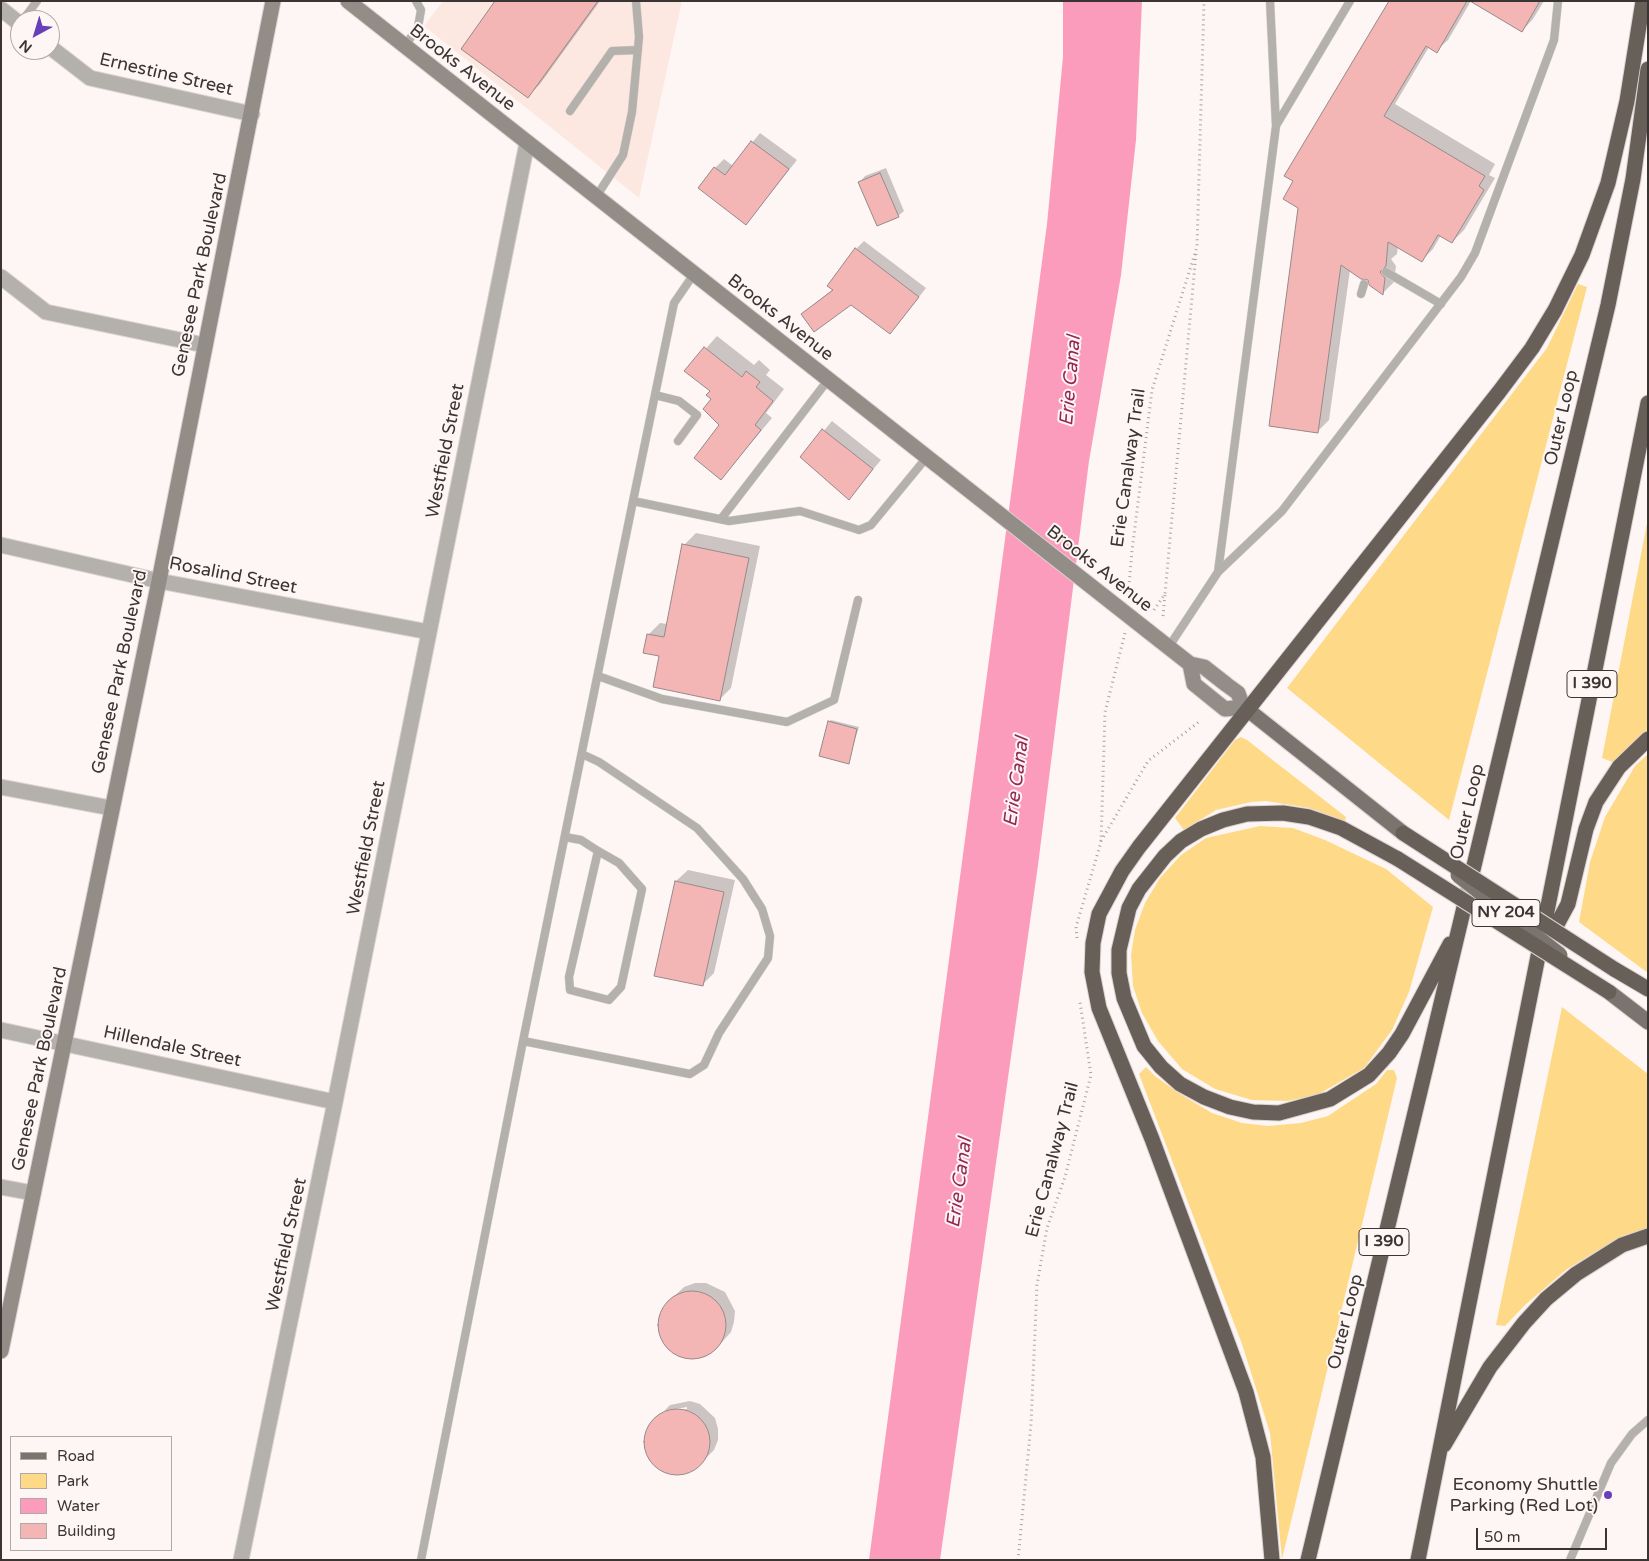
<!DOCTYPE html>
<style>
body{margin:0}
#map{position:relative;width:1649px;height:1561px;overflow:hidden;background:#fef6f4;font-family:"Varela Round",sans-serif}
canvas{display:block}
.frame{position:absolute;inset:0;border:2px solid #3a3533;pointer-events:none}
.legend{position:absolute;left:10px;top:1436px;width:162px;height:115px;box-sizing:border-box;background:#fef6f4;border:1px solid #b0a9a7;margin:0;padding:6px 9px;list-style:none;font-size:15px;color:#3a3533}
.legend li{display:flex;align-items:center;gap:10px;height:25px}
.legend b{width:25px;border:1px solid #b0a9a7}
.north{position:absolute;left:10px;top:10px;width:50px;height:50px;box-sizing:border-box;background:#fef6f4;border:1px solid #b0a9a7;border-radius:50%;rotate:219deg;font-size:14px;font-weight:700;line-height:20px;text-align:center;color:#3a3533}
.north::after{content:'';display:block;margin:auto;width:18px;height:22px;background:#6740b9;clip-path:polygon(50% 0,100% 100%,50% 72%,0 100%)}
.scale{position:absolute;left:1476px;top:1528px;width:131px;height:22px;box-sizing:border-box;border:2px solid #3a3533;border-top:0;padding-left:6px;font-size:15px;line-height:18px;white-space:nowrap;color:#3a3533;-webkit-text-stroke:4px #fef6f4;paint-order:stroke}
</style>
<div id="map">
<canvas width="1649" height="1561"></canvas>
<div class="frame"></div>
<ul class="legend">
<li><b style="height:6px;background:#7b746e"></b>Road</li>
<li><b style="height:14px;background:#fed987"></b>Park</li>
<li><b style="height:14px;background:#fc9cbc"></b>Water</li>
<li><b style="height:14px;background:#f4b6b5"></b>Building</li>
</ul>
<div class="north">N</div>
<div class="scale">50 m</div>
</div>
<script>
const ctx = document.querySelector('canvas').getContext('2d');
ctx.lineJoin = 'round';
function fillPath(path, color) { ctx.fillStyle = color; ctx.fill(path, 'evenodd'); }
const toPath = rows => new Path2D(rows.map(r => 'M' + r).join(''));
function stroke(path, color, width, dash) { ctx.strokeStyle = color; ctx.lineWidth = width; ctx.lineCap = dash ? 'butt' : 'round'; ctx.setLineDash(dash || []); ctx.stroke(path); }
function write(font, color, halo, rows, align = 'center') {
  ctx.font = font + ' "Varela Round",sans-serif'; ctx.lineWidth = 4; ctx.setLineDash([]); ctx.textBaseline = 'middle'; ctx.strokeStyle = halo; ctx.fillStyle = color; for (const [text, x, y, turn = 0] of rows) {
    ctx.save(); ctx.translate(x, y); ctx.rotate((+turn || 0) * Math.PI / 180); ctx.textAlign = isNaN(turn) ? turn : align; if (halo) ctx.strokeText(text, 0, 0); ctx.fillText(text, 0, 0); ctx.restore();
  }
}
fillPath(toPath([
 [443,1,682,1,639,198,424,26]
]), '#fce8e0');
fillPath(toPath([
 [1578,284,1587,287,1449,820,1287,688,1547,348],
 [1648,518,1648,730,1639,737,1615,763,1602,758],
 [1241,737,1247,740,1346,817,1345,821,1309,808,1266,801,1251,802,1216,810,1184,830,1175,818,1235,740],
 [1648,754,1648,973,1579,922,1590,862,1605,817,1635,766],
 [1260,826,1293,828,1325,840,1386,869,1433,907,1409,992,1392,1030,1364,1068,1317,1095,1287,1101,1252,1100,1215,1089,1182,1069,1158,1041,1142,1013,1133,986,1131,955,1135,930,1145,903,1160,878,1181,855,1206,838],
 [1562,1007,1648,1074,1648,1228,1600,1249,1567,1269,1525,1305,1505,1326,1496,1325],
 [1146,1067,1155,1076,1180,1094,1212,1113,1242,1123,1268,1126,1301,1123,1328,1116,1376,1084,1387,1070,1394,1070,1397,1078,1282,1559,1270,1433,1242,1344,1139,1074]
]), '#fed987');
fillPath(toPath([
 [1063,1,1142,1,1136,140,1121,275,1089,461,1038,865,940,1560,869,1560,1047,224,1063,57]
]), '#fc9cbc');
fillPath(toPath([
 [497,1,600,1,540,84,528,96],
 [1390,1,1471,1,1448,40,1436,51,1429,47,1395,104,1495,164,1489,175,1495,178,1464,230,1452,242,1441,235,1433,249,1422,260,1398,246,1397,254,1391,259,1396,266,1394,282,1383,293,1369,279,1350,270,1329,420,1318,431,1270,425],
 [1473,1,1544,1,1533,19,1522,31],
 [760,133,797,160,746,224,715,168,724,159,733,166],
 [886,168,904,211,898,216,860,182,865,176],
 [864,241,926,288,898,324,890,333,851,303,802,314,833,289,856,249],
 [717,336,754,365,759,360,770,370,766,375,784,389,766,413,772,418,721,479,721,425,711,391,686,371],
 [832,421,881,460,849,498,829,483,831,480,802,457],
 [696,533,760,546,731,688,719,700,661,655,648,635,660,623,668,624,684,545],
 [831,720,859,727,848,762,829,722],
 [688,870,735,880,714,973,702,985,676,881],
 [695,1283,706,1283,725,1292,735,1311,734,1322,731,1332,715,1350,705,1356,684,1358,674,1353,666,1346,661,1336,659,1325,661,1314,666,1304,684,1287],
 [690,1401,700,1404,715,1418,718,1429,718,1440,714,1450,697,1467,688,1473,666,1473,650,1459,645,1440,647,1430,661,1415,687,1409,687,1407,664,1411,670,1405]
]), '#0003');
const building = toPath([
 [495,1,598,1,528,98,461,49,495,1],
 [1389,1,1467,1,1437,53,1426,46,1384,116,1485,176,1479,186,1484,190,1452,243,1438,235,1422,262,1388,242,1386,266,1380,272,1385,278,1383,295,1369,285,1368,280,1361,279,1341,265,1318,433,1269,426,1298,208,1283,199,1293,181,1284,176,1389,1],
 [1470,1,1540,1,1522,32,1470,1],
 [751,141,789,169,746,225,698,188,714,167,725,175,751,141],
 [880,173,899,217,877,226,858,182,880,173],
 [855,248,919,297,890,334,851,305,814,332,801,314,833,290,827,286,855,248],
 [704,347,742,377,746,371,760,382,756,387,773,401,755,425,761,430,721,480,694,458,719,425,703,409,711,399,706,395,710,391,684,371,704,347],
 [822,429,873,469,849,500,800,457,822,429],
 [682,544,749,558,720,701,653,687,659,656,643,653,647,634,664,637,682,544],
 [828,721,857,729,849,764,819,756,828,721],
 [675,881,724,892,703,986,654,976,675,881],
 '658 1325a34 34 0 1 1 68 0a34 34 0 1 1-68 0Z',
 '644 1442a33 33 0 1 1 66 0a33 33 0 1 1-66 0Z'
]);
fillPath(building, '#f4b6b5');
stroke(building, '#968989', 1);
const lane = toPath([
 [23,20,37,1],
 [405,46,418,27,421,10,416,1],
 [570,111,612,51,638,50],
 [1277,124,1350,1],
 [596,197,623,155,632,112,639,37,636,1],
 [1386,272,1441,304],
 [694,274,674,303,633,501,729,521,800,511,859,530,871,525,927,457],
 [1361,294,1364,284],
 [655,395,679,401,697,415,678,441],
 [721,519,828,380],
 [1218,572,1276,126,1270,1],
 [1168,648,1218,572,1282,511,1461,277,1475,253,1554,40,1558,1],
 [598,676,662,699,787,722,834,700,858,600],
 [565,837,581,840,598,851,619,863,642,889,621,987,609,1000,570,990,569,977,598,851],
 [523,1041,690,1074,704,1065,719,1033,768,958,770,936,762,909,743,879,697,828,599,762,582,754],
 [421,1560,523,1041,633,501],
 [1570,1560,1611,1463,1632,1434,1648,1420]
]);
const street = toPath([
 [1,9,20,24],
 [50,47,90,78,252,114],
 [1,277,46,312,204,345],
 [1,545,159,581,429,632],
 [1,787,111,808],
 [1,1030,335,1102],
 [1,1187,33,1193],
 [241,1560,335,1102,527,143]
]);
const secondary = toPath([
 [348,1,937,465],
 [1148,631,1190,664,1204,667,1227,685,1238,693,1243,707,1248,710],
 [1190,664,1194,684,1215,701,1225,709,1243,707],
 [1,1351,159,581,273,1]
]);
const primary = toPath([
 [1248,710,1403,833],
 [1609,992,1648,1022]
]);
const highway = toPath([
 [1398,859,1341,828,1309,817,1283,813,1247,814,1223,820,1201,829,1181,841,1165,856,1139,889,1129,908,1119,950,1119,973,1124,998,1144,1046,1161,1067,1180,1084,1204,1097,1230,1107,1253,1112,1279,1113,1330,1099,1369,1075,1389,1053,1402,1034,1450,944],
 [1548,941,1568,904,1586,829,1596,802,1619,767,1648,739],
 [1614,969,1648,989],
 [1444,1445,1490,1367,1524,1323,1546,1299,1576,1274,1622,1245,1648,1236],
 [1272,1560,1263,1457,1246,1392,1152,1139,1099,1008,1092,972,1093,943,1099,914,1122,871,1139,847,1499,392,1532,348,1555,310,1582,255,1608,183,1627,101,1643,1],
 [1308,1560,1608,305,1633,179,1648,69],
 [1418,1560,1648,403]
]);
stroke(lane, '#dbd3d1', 9);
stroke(street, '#dbd3d1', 17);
stroke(secondary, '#dbd3d1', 17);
stroke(primary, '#dbd3d1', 17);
stroke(highway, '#dbd3d1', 17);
stroke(toPath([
 [1128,597,1132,551,1152,390,1197,247,1204,1],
 [1154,610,1165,594,1196,253],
 [1163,616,1165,594],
 [1101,841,1148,761,1200,721],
 [1077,938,1076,927,1101,842,1105,712,1125,633],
 [1018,1560,1031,1424,1037,1285,1047,1228,1065,1177,1091,1075,1080,1002]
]), '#a9a2a0', 3, [1, 4]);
stroke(lane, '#b4b0ac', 8);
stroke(street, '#b4b0ac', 15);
stroke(secondary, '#938d88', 15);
stroke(primary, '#7b746e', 15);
stroke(highway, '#675f58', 15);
const secondaryBridge = toPath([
 [937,465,1148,631]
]);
const primaryBridge = toPath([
 [1458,875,1560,955]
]);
const highwayBridge = toPath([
 [1403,833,1614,969],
 [1398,859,1609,992]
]);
stroke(secondaryBridge, '#dbd3d1', 17, []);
stroke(primaryBridge, '#dbd3d1', 17, []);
stroke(highwayBridge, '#dbd3d1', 17, []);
stroke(secondaryBridge, '#938d88', 15);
stroke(primaryBridge, '#7b746e', 15);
stroke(highwayBridge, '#675f58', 15);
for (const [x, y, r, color] of [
 [1608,1495,5,"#6740b9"]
]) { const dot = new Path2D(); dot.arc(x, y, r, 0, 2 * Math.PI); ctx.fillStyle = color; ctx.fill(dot); stroke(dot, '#fef6f4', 2); }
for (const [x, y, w] of [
 [1592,684,50],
 [1506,913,68],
 [1384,1242,50]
]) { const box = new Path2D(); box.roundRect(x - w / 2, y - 13.5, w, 27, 4); ctx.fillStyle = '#fef6f4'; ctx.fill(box); stroke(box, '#3a3533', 1); }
write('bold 16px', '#3a3533', null, [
 ["I 390",1592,684],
 ["NY 204",1506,913],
 ["I 390",1384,1242]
]);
write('18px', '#3a3533', '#fef6f4', [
 ["Brooks Avenue",462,68,38],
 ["Ernestine Street",166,75,13],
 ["Genesee Park Boulevard",200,275,-78],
 ["Brooks Avenue",780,318,38],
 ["Outer Loop",1562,418,-77],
 ["Westfield Street",446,451,-79],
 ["Erie Canalway Trail",1129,468,-82],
 ["Brooks Avenue",1099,569,38],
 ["Rosalind Street",233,576,11],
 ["Genesee Park Boulevard",120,672,-78],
 ["Outer Loop",1468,812,-77],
 ["Westfield Street",367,848,-79],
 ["Hillendale Street",172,1047,12],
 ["Genesee Park Boulevard",40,1069,-78],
 ["Erie Canalway Trail",1053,1160,-75],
 ["Westfield Street",287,1245,-78],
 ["Outer Loop",1346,1322,-76]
]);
write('18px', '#3a3533', '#fef6f4', [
 ["Economy Shuttle",1598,1485],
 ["Parking (Red Lot)",1598,1506]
], 'right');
write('italic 19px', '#932756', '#fef6f4', [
 ["Erie Canal",1071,381,-85],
 ["Erie Canal",1017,782,-82],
 ["Erie Canal",960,1183,-82]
]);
</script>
